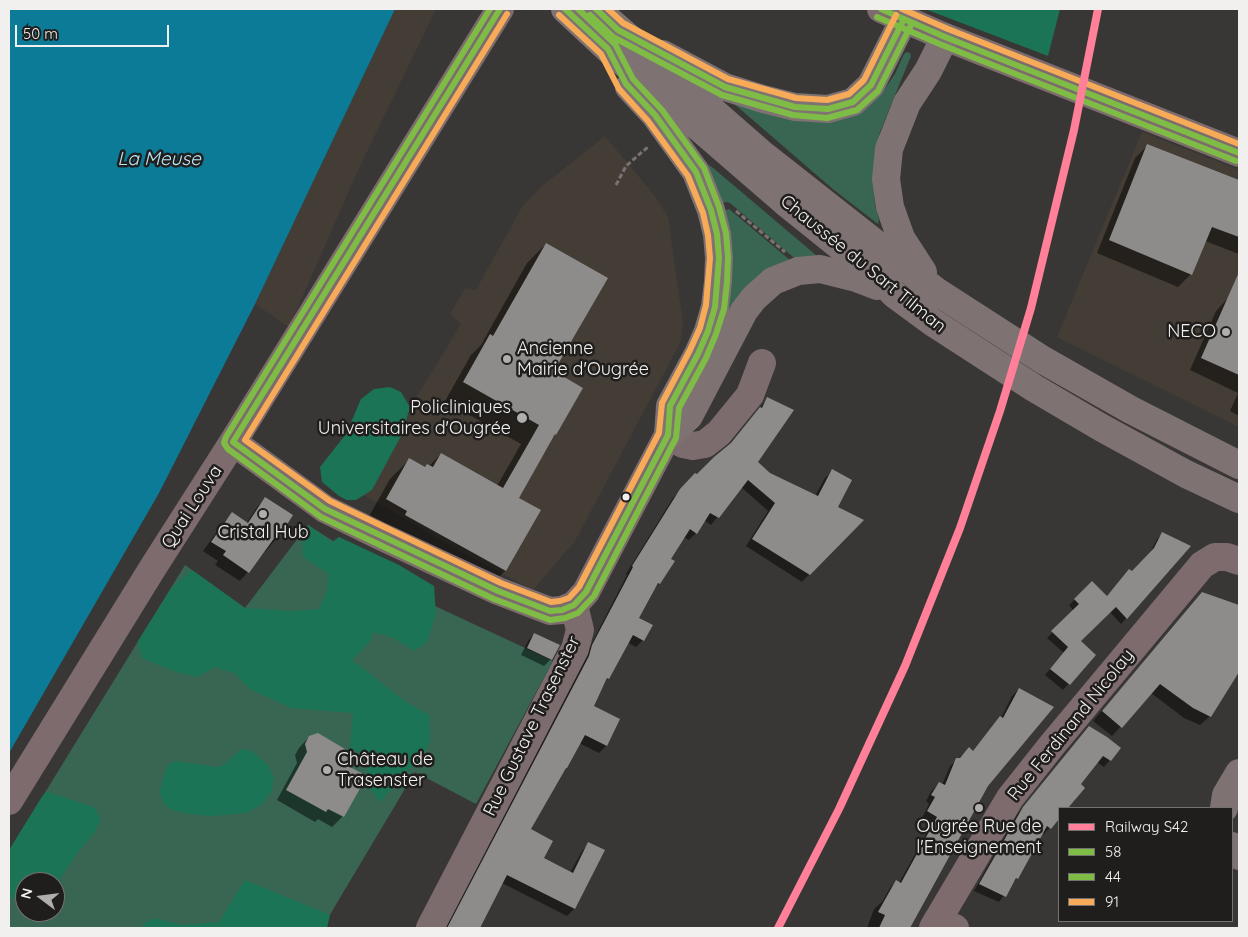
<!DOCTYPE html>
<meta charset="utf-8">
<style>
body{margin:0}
#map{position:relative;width:1248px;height:937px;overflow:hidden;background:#393735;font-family:Quicksand,sans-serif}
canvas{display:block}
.frame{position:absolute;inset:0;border:10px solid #f2f0ee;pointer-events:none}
.legend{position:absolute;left:1058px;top:807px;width:175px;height:115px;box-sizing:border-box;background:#201e1d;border:1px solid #747271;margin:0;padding:6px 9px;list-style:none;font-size:15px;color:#f2f0ee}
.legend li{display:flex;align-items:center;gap:10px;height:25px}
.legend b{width:25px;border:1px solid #747271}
.north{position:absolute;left:15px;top:872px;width:50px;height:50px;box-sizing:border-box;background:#201e1d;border:1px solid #747271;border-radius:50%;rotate:285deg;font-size:14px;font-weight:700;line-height:20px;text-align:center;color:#f2f0ee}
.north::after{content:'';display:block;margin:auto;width:18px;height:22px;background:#b1afad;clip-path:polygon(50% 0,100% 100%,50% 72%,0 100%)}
.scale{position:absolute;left:15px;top:25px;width:154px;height:22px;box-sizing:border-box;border:2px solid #f2f0ee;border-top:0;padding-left:6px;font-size:15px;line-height:18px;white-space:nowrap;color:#f2f0ee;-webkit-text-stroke:4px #201e1d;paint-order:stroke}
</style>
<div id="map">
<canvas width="1248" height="937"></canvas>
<div class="frame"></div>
<ul class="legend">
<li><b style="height:6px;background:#ff8098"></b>Railway S42</li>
<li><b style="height:6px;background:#7ebc45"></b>58</li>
<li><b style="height:6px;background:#7ebc45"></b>44</li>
<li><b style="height:6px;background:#f7ab59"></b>91</li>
</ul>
<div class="north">N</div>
<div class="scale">50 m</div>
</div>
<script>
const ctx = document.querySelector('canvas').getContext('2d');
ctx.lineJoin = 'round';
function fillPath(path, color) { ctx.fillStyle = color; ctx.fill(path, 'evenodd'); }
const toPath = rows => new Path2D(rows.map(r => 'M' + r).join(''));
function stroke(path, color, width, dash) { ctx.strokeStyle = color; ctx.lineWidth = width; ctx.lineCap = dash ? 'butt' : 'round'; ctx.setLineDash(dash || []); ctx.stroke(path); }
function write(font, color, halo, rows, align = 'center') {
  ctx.font = font + ' Quicksand,sans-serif'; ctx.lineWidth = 5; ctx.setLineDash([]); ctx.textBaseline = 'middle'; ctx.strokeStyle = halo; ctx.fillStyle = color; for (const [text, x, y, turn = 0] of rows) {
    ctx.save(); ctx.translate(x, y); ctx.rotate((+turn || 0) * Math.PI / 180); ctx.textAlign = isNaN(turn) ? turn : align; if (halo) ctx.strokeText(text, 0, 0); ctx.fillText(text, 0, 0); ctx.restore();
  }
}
fillPath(toPath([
 [395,9,436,9,360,166,289,327,255,304],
 [1142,132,1239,170,1239,427,1057,337],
 [605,136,654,195,668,217,683,324,680,343,575,541,533,590,454,548,359,492,461,324,450,314,465,288,476,290,522,207,541,187]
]), '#443d36');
fillPath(toPath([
 [907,52,910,53,911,56,880,132,875,155,873,180,875,205,879,220,878,224,834,190,732,102,750,105,882,93,895,74,904,54],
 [709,165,712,167,817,256,800,263,730,203,727,202,717,204],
 [729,209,791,261,710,346,720,212],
 [308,525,435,606,553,661,476,804,415,772,322,928,9,928,9,851,185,565,245,608],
 [25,882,55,882,55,912,25,912]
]), '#386652');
fillPath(toPath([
 [925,9,1060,9,1048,56],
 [390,387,401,392,410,407,402,434,372,490,356,500,347,500,339,496,322,482,320,467,346,434,361,399,374,389],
 [308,525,332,542,339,537,399,565,434,586,436,614,427,642,414,651,394,638,373,632,371,640,352,660,406,702,429,715,430,741,419,765,411,767,380,802,368,786,366,758,350,747,353,713,291,708,250,689,234,673,214,667,198,677,176,672,142,658,138,641,172,587,192,570,245,608,292,611,319,609,326,593,329,574,303,557,302,536],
 [241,749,252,751,268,765,274,778,271,792,262,804,246,813,213,816,189,814,172,810,164,804,160,792,163,778,168,765,176,761,216,767,224,765],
 [47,792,94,807,101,819,94,833,78,852,55,886,55,882,25,882,25,898,9,898,9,850,43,795],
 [245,880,330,915,327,928,142,928,144,923,154,918,182,925,219,922]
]), '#1b7456');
fillPath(toPath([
 [9,9,395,9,255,304,159,493,9,753]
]), '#0b7b98');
fillPath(toPath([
 [1147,146,1239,182,1239,254,1205,241,1191,274,1178,287,1097,253,1135,158],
 [546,244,555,434,517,498,539,511,505,571,486,590,368,518,390,479,409,460,424,468,429,466,441,454,497,486,521,444,445,401,471,355,481,345,527,263],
 [1228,298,1239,303,1239,416,1230,411,1238,393,1190,370,1216,311],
 [767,399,757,463,770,474,815,496,825,478,832,471,837,507,862,520,802,582,746,546,768,511,741,487,711,525,704,520,696,533,689,540,683,537,669,559,659,583,652,591,638,618,643,640,636,647,627,642,592,707,618,720,606,746,599,753,579,743,530,830,542,858,570,873,582,851,589,844,603,851,574,909,567,916,502,883,478,928,445,928,627,575,626,574,673,498,696,475,697,476,728,447],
 [266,498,277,538,240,581,215,565,218,561,203,551,223,523,232,514,246,524,257,507],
 [1163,533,1189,547,1121,624,1110,612,1079,641,1094,656,1063,690,1045,675,1064,653,1047,638,1074,611,1069,605,1092,583,1106,597,1129,570,1132,572,1149,555,1157,539],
 [1203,593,1239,606,1239,670,1210,716,1200,725,1184,718,1151,693,1112,736,1093,721],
 [534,634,551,659,544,666,521,655,528,641],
 [1019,689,987,785,909,928,867,928,874,909,882,902,890,888,896,881,899,883,932,824,922,818,929,804,926,801,932,790,939,784,942,785,950,766,969,749,973,752,994,725,1001,718,1012,696],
 [1083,734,1110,760,1104,767,1097,762,1080,784,1083,788,1066,808,1059,808,1059,817,1044,834,1042,833,1017,878,999,902,974,891,1017,815],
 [309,737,349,767,366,777,342,817,332,827,318,819,315,822,277,800,297,763,295,755,299,748]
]), '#0007');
fillPath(toPath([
 [1147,144,1239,180,1239,237,1212,227,1192,275,1109,240],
 [546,243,608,278,554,371,583,388,556,435,555,434,519,498,541,510,506,571,405,515,407,511,386,499,409,458,425,467,427,464,433,467,441,453,503,488,539,425,463,382,490,334,493,336],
 [1239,272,1239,375,1201,358],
 [767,397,794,410,758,462,770,473,818,496,832,469,852,480,838,507,864,520,810,575,752,539,775,503,748,480,719,518,710,513,697,534,690,529,671,559,675,561,660,584,658,583,639,618,653,625,644,641,633,635,609,679,607,678,594,706,620,719,607,746,585,735,567,768,566,768,531,829,553,841,544,858,573,873,588,842,605,850,575,909,507,875,480,928,447,928,589,656,592,645,633,567,632,566,680,489,695,473,697,474,714,457,731,443,760,407,762,408],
 [265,497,293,515,278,539,275,537,249,573,223,555,226,551,211,542,232,512,248,523],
 [1162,532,1191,546,1127,619,1116,607,1081,641,1096,655,1070,685,1050,669,1068,647,1051,631,1079,604,1074,599,1092,581,1107,596,1129,569,1132,571,1154,548],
 [1202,592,1239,605,1239,672,1211,717,1193,708,1160,684,1122,728,1102,711],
 [534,633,560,645,552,660,527,648],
 [1019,688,1054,707,988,786,910,928,879,928,885,915,878,912,896,880,901,883,937,817,927,811,935,797,931,795,939,782,945,785,956,758,960,758,969,747,973,751,1000,716,1003,718],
 [1089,726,1107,737,1121,748,1111,761,1103,756,1081,784,1085,788,1068,808,1059,808,1059,819,1051,829,1047,826,1018,879,1016,878,1006,897,979,884,1023,807],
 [318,733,345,749,350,767,367,776,344,817,328,809,326,812,286,790,307,752,305,744,309,736]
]), '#8e8c8b');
stroke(toPath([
 [616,185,626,166,649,146],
 [736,211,785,252]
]), '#7c7172', 3, [5, 2.5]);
stroke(toPath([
 [668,435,683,444,693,446,705,444,719,433,750,395,762,363],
 [937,921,955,928],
 [430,928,575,649,580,630,574,605]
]), '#7d6c6e', 28);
stroke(toPath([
 [881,9,945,37,1239,153],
 [233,442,325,509,378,535,498,591,550,611,562,610,574,605,586,592,668,435],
 [9,801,152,569,233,442,500,9],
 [933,928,1010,798,1052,745,1202,565,1215,557,1227,557,1239,561]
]), '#7d6b6d', 28);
stroke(toPath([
 [565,9,608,49,785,202,877,276,894,294,932,322,1034,388,1102,428,1186,474,1239,499],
 [596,9,762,154,936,291,1043,360,1131,410,1239,465],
 [663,54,725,87,763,99,795,107,828,109,853,102,871,85,904,19],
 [629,87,655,115,696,172,711,210,717,234,719,258,718,282,715,307,708,331,698,354,670,406,668,435],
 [923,272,901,238,890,207,886,179,889,149,907,103,928,71,945,37],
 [668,435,689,416,744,311,754,298,773,281,798,271,820,269,856,278,877,286],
 [1224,808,1226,795,1239,773],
 [1232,846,1239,856]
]), '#7f7273', 28);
stroke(toPath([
 [596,9,618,30,725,87,795,107,828,109,853,102,871,85,904,19],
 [881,9,945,37,1239,153],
 [233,442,325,509,498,591,550,611,562,610,574,605,586,592,668,435,670,406,698,354,708,331,715,307,719,258,717,234,711,210,696,172,655,115,626,84,608,49,565,9],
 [233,442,500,9]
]), '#7ebc45', 6);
stroke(toPath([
 [490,9,226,437,224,443,228,449,321,517,494,599,550,620,565,618,578,613,594,596,676,438,679,408,706,358,716,334,724,309,727,282,728,257,726,233,719,207,704,168,662,110,633,79,615,44,578,9],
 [590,15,613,37,722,95,793,115,827,118,857,110,878,91,912,23],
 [877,17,942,45,1236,161]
]), '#7ebc45', 6);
stroke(toPath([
 [608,9,623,23,728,79,796,98,827,100,849,94,864,80,896,15],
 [902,9,948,29,1239,144],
 [507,14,245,440,330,501,501,583,551,602,560,601,569,598,579,587,659,433,662,403,690,350,700,328,706,305,710,258,708,235,703,213,688,176,648,121,619,89,601,54,559,15]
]), '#f7ab59', 6);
stroke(toPath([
 [778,928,839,809,905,666,960,528,1000,411,1031,308,1074,130,1098,9]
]), '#ff8098', 8);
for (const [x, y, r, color] of [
 [1226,332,5,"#b1afad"],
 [507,359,5,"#b1afad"],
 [522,418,6,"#b1afad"],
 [626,497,4.5,"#f2f0ee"],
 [263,514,5,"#b1afad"],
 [327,770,5,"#b1afad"],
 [979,808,5,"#b1afad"]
]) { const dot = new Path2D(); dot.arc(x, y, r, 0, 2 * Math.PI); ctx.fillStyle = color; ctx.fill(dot); stroke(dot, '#201e1d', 2); }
write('18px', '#f2f0ee', '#201e1d', [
 ["Chaussée du Sart Tilman",863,264,39],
 ["Quai Louva",192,507,-57],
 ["Rue Ferdinand Nicolay",1071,725,-51],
 ["Rue Gustave Trasenster",532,726,-64]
]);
write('18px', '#f2f0ee', '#201e1d', [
 ["NECO",1216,332],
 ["Ancienne",517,349,"left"],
 ["Mairie d'Ougrée",517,370,"left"],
 ["Policliniques",511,408],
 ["Universitaires d'Ougrée",511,429],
 ["Cristal Hub",263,533,"center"],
 ["Château de",337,760,"left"],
 ["Trasenster",337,781,"left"],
 ["Ougrée Rue de",979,827,"center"],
 ["l'Enseignement",979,848,"center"]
], 'right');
write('italic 19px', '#b8e6f8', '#201e1d', [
 ["La Meuse",159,159]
]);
</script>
